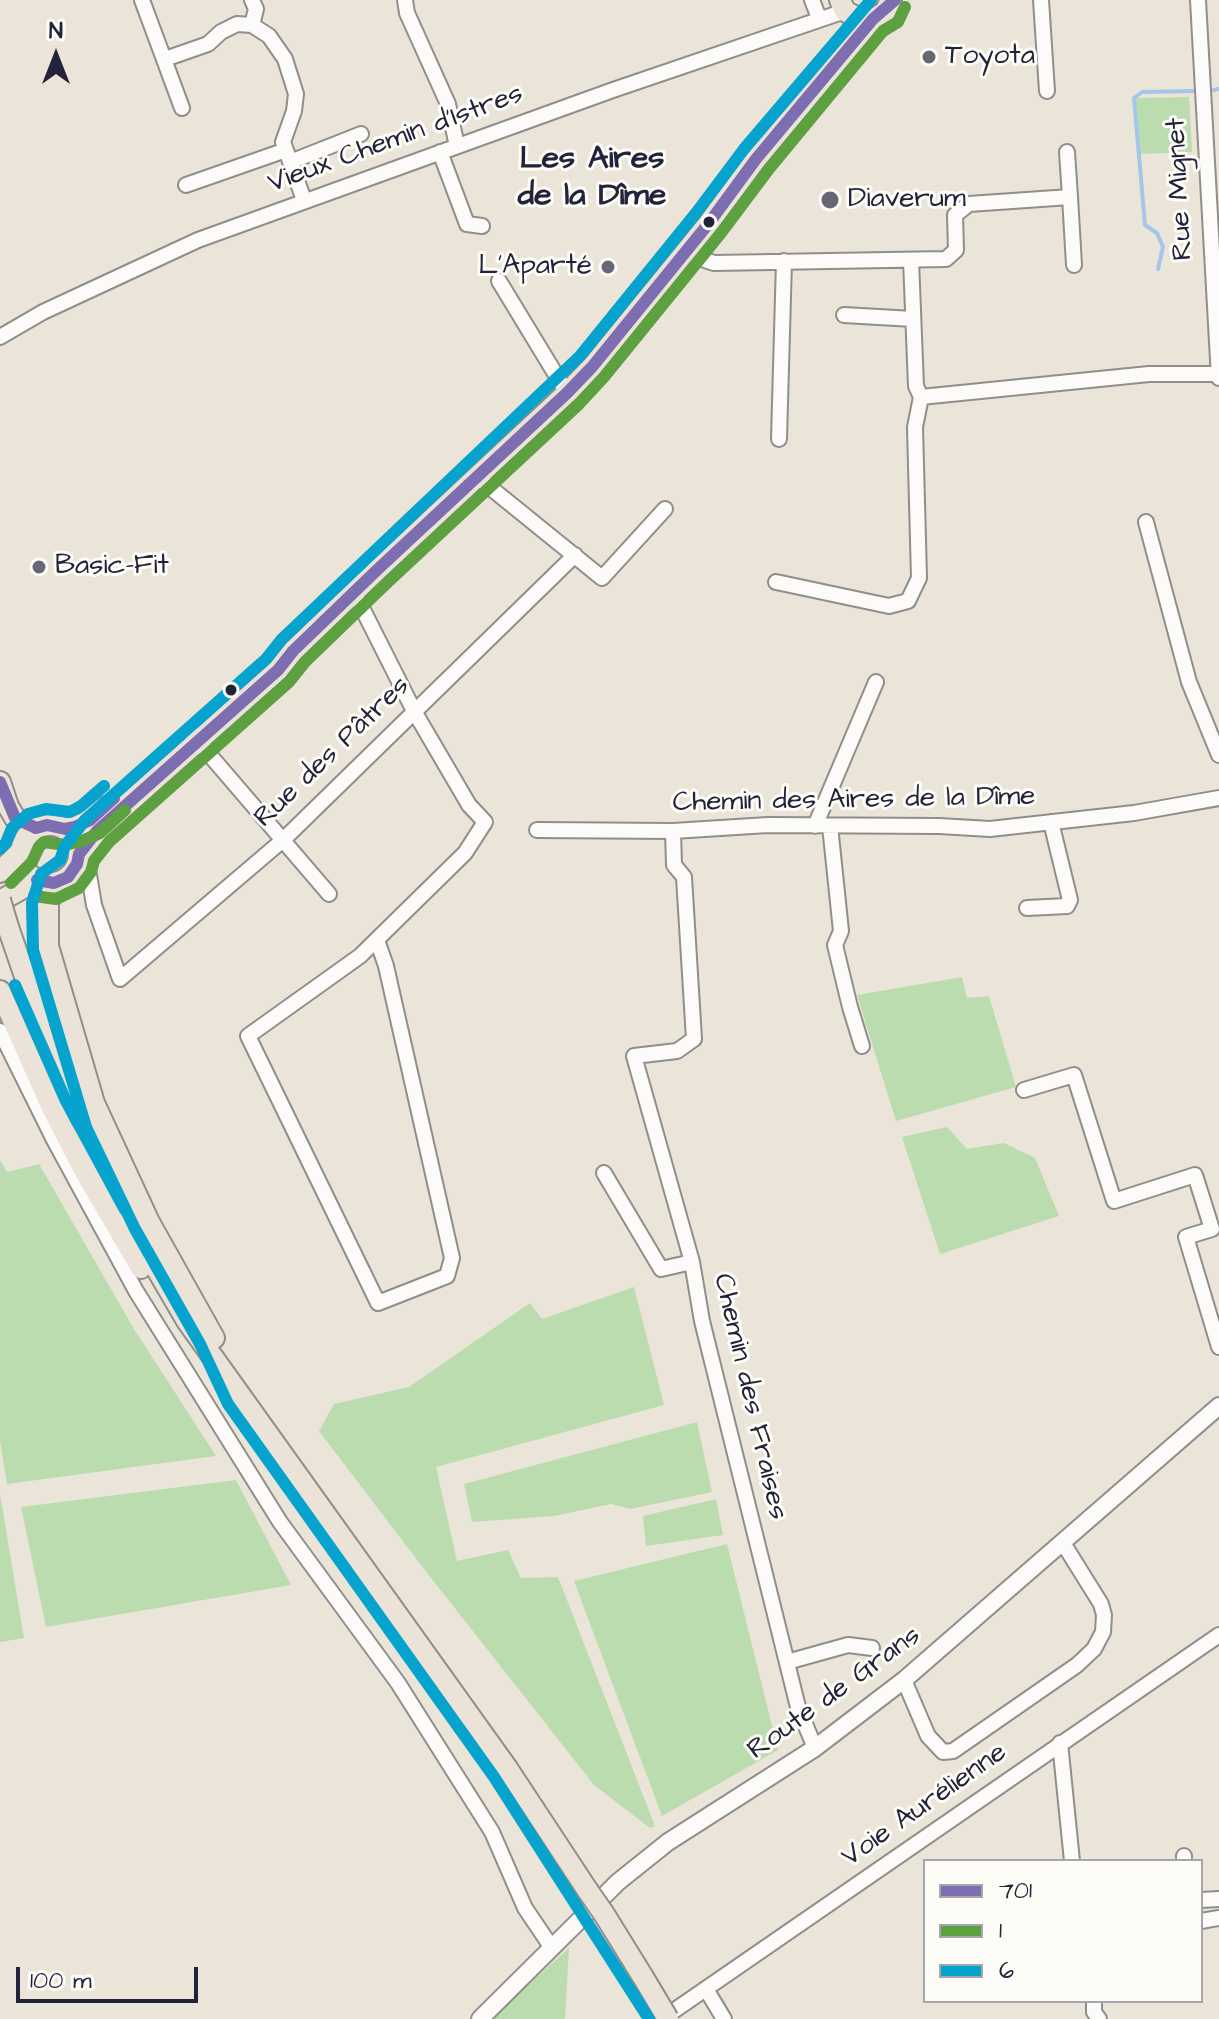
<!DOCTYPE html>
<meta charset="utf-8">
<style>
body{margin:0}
#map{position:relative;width:1219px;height:2019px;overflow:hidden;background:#ebe5d9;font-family:"Architects Daughter",sans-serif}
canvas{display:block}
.legend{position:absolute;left:923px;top:1859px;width:280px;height:144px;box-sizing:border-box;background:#fdfcf7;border:2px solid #a5a5ac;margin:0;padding:10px 14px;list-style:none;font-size:24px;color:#22223b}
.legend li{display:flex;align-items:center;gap:16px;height:40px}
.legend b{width:40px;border:2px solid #a5a5ac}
.north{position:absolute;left:16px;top:16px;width:80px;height:80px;-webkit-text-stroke:6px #fdfcf7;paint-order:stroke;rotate:0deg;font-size:22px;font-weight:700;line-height:32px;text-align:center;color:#22223b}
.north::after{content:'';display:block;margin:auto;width:28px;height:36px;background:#22223b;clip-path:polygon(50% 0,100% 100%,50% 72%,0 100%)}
.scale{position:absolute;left:16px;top:1967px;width:182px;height:36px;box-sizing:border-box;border:4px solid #22223b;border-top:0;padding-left:10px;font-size:24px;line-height:28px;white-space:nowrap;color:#22223b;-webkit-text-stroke:6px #fdfcf7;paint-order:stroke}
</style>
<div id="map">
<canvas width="1219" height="2019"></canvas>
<ul class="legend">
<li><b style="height:10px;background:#7c6eb0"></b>701</li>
<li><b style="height:10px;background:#5da040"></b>1</li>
<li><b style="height:10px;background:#07a3cf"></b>6</li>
</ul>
<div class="north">N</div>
<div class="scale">100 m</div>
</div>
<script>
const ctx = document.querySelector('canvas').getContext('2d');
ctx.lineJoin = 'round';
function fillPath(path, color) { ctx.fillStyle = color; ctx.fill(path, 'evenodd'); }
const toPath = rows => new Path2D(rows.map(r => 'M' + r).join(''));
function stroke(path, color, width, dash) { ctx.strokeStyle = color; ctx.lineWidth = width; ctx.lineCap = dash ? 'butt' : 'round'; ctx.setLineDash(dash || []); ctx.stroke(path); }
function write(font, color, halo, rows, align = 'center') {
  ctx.font = font + ' "Architects Daughter",sans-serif'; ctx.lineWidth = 6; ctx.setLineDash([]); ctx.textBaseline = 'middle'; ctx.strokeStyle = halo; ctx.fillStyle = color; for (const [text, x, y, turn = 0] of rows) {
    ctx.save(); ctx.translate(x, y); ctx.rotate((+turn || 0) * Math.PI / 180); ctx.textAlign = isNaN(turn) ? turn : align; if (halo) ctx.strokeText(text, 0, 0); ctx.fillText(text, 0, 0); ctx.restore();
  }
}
fillPath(toPath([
 [1189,97,1192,152,1138,154,1135,98],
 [962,977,967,998,989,996,1016,1087,896,1121,857,995],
 [947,1127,967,1149,1004,1143,1035,1158,1059,1216,940,1254,902,1137],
 [0,1160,7,1172,39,1164,134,1329,216,1456,7,1484,0,1441],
 [634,1287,664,1405,436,1467,457,1561,508,1550,521,1578,558,1577,655,1826,650,1828,594,1785,424,1569,319,1431,334,1404,409,1387,530,1303,542,1319],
 [697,1422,712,1492,630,1509,611,1504,554,1516,472,1522,464,1484],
 [236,1480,291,1585,46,1627,21,1507],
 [0,1493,24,1638,0,1642],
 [716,1499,723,1535,646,1546,643,1516],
 [727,1544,778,1750,662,1816,574,1581],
 [569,1948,565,2019,491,2019,498,2012]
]), '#bbdcae');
stroke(toPath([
 [1214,90,1219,89],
 [1158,269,1163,247,1157,233,1145,225,1134,98,1142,92,1195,91]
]), '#a4c6ea', 4);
const minor = toPath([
 [142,0,182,108],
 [252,0,256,9,252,25],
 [405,0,407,13,448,104,457,146],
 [812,0,819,18],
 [1041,0,1047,91],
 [1198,0,1219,378],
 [165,59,208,44,221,32,237,24,252,25,269,36,285,59,296,94,294,111,283,142,304,200],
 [440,152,467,224,482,226],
 [1067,152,1070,197],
 [290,162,361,134],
 [186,185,286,150],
 [688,248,699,258,714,263,946,259,956,250,955,215,969,204,1070,197,1074,265],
 [499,281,567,393],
 [844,315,913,319],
 [0,337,43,312,198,240,613,90,845,11],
 [921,397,1149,374,1218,374],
 [779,439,784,261],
 [476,476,602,578,665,509],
 [1146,522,1189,682,1219,755],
 [776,582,889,606,908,601,919,578,915,427,921,397,916,386,911,260],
 [354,592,414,711,469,805,485,822,465,853,360,956,248,1036,378,1303,447,1276,452,1258,386,966,377,940],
 [190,732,329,894],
 [815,826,876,682],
 [830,826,841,931,835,945,850,1007,862,1046],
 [537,830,673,831,768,825,939,826,990,829,1134,813,1219,798],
 [673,831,674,865,684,877,694,1039,677,1051,634,1056,692,1262,702,1321,798,1707,815,1748],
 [77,864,88,869,94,905,120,979,283,840,575,555],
 [1027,908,1067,906,1070,900,1051,822],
 [0,1031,54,1140,136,1291,280,1522,398,1683,492,1832,525,1908,552,1948],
 [1024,1090,1074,1075,1114,1201,1195,1175,1212,1229,1186,1237,1219,1347],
 [604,1173,661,1269,692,1262],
 [787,1662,848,1645,872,1648],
 [904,1680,928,1736,943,1752,953,1751,1077,1665,1094,1649,1103,1632,1104,1615,1101,1604,1063,1543],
 [1060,1743,1072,1861],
 [1184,1861,1184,1856],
 [1201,1900,1219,1899],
 [1201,1921,1219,1918],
 [706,1989,724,2019],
 [1094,2001,1094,2012,1099,2019],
 [662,2019,1219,1635]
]);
const tertiary = toPath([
 [480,2019,618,1882,668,1842,815,1748,904,1680,1219,1406]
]);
const primary = toPath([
 [840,0,845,11,861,20,877,17,885,12,891,0],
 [0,782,8,806,15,818,36,828],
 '21 854a29 29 0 1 1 58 0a29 29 0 1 1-58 0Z',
 [65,829,85,823,105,807],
 [79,854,99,829,278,670,293,651,377,570,567,393,592,367,709,223,756,159,873,19],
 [0,872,20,852],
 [54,883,48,904,48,946,94,1103,149,1222,214,1338],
 [0,901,37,880],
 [8,927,48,1043,96,1154,145,1249,187,1321,507,1768,588,1891],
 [0,991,52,1108,85,1172,141,1268],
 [604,1914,643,1977]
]);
stroke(minor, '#908e8b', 18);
stroke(tertiary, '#908e8b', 20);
stroke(primary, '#908e8b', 24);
stroke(minor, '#fcfbf9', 14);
stroke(tertiary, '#fcfbf9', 16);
stroke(primary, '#ebe3d8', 20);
const primaryBridge = toPath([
 [0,900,8,927],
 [588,1891,604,1914],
 [643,1977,668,2019]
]);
stroke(primaryBridge, '#908e8b', 24, []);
stroke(primaryBridge, '#ebe3d8', 20);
stroke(toPath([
 [0,782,15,818,36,828],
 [36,828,47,825,65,829,75,827,90,820,114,798],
 [37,880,54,883,68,877,77,864,79,854,97,831,278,670,293,651,377,570,567,393,592,367,709,223,756,159,873,19,895,0]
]), '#7c6eb0', 12);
stroke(toPath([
 [11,883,32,862,39,847,44,842,65,845,82,841,100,833,125,810],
 [34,896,56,899,79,888,91,872,94,861,109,842,289,682,305,662,388,582,579,404,604,377,721,233,769,169,883,31,898,22,905,7]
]), '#5da040', 12);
stroke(toPath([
 [0,849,6,843,12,828,28,814,46,809,70,812,81,806,104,786],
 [15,985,66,1101,125,1210],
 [649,2019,494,1777,228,1404,200,1344,135,1229,86,1127,33,950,32,903,41,874,60,860,65,846,85,820,266,659,282,639,580,356,696,213,744,149,871,0]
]), '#07a3cf', 12);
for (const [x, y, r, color] of [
 [929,57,8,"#686672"],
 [830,200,10,"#686672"],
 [709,222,7,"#22223b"],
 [608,267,8,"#686672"],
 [39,567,8,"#686672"],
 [231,690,7,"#22223b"]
]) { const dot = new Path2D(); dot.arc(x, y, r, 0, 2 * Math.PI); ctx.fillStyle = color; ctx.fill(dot); stroke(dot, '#fdfcf7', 3); }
write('28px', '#22223b', '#fdfcf7', [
 ["Toyota",945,57],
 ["Diaverum",848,200],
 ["L'Aparté",592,267,"right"],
 ["Basic-Fit",55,567]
], 'left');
write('28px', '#22223b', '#fdfcf7', [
 ["Vieux Chemin d'Istres",396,140,-20],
 ["Rue Mignet",1181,189,-93],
 ["Rue des Pâtres",333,753,-44],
 ["Chemin des Aires de la Dîme",854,801,-1],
 ["Chemin des Fraises",749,1397,77],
 ["Route de Grans",835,1694,-36],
 ["Voie Aurélienne",925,1806,-35]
]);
write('bold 32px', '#22223b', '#fdfcf7', [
 ["Les Aires",592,160],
 ["de la Dîme",592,197]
]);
</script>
